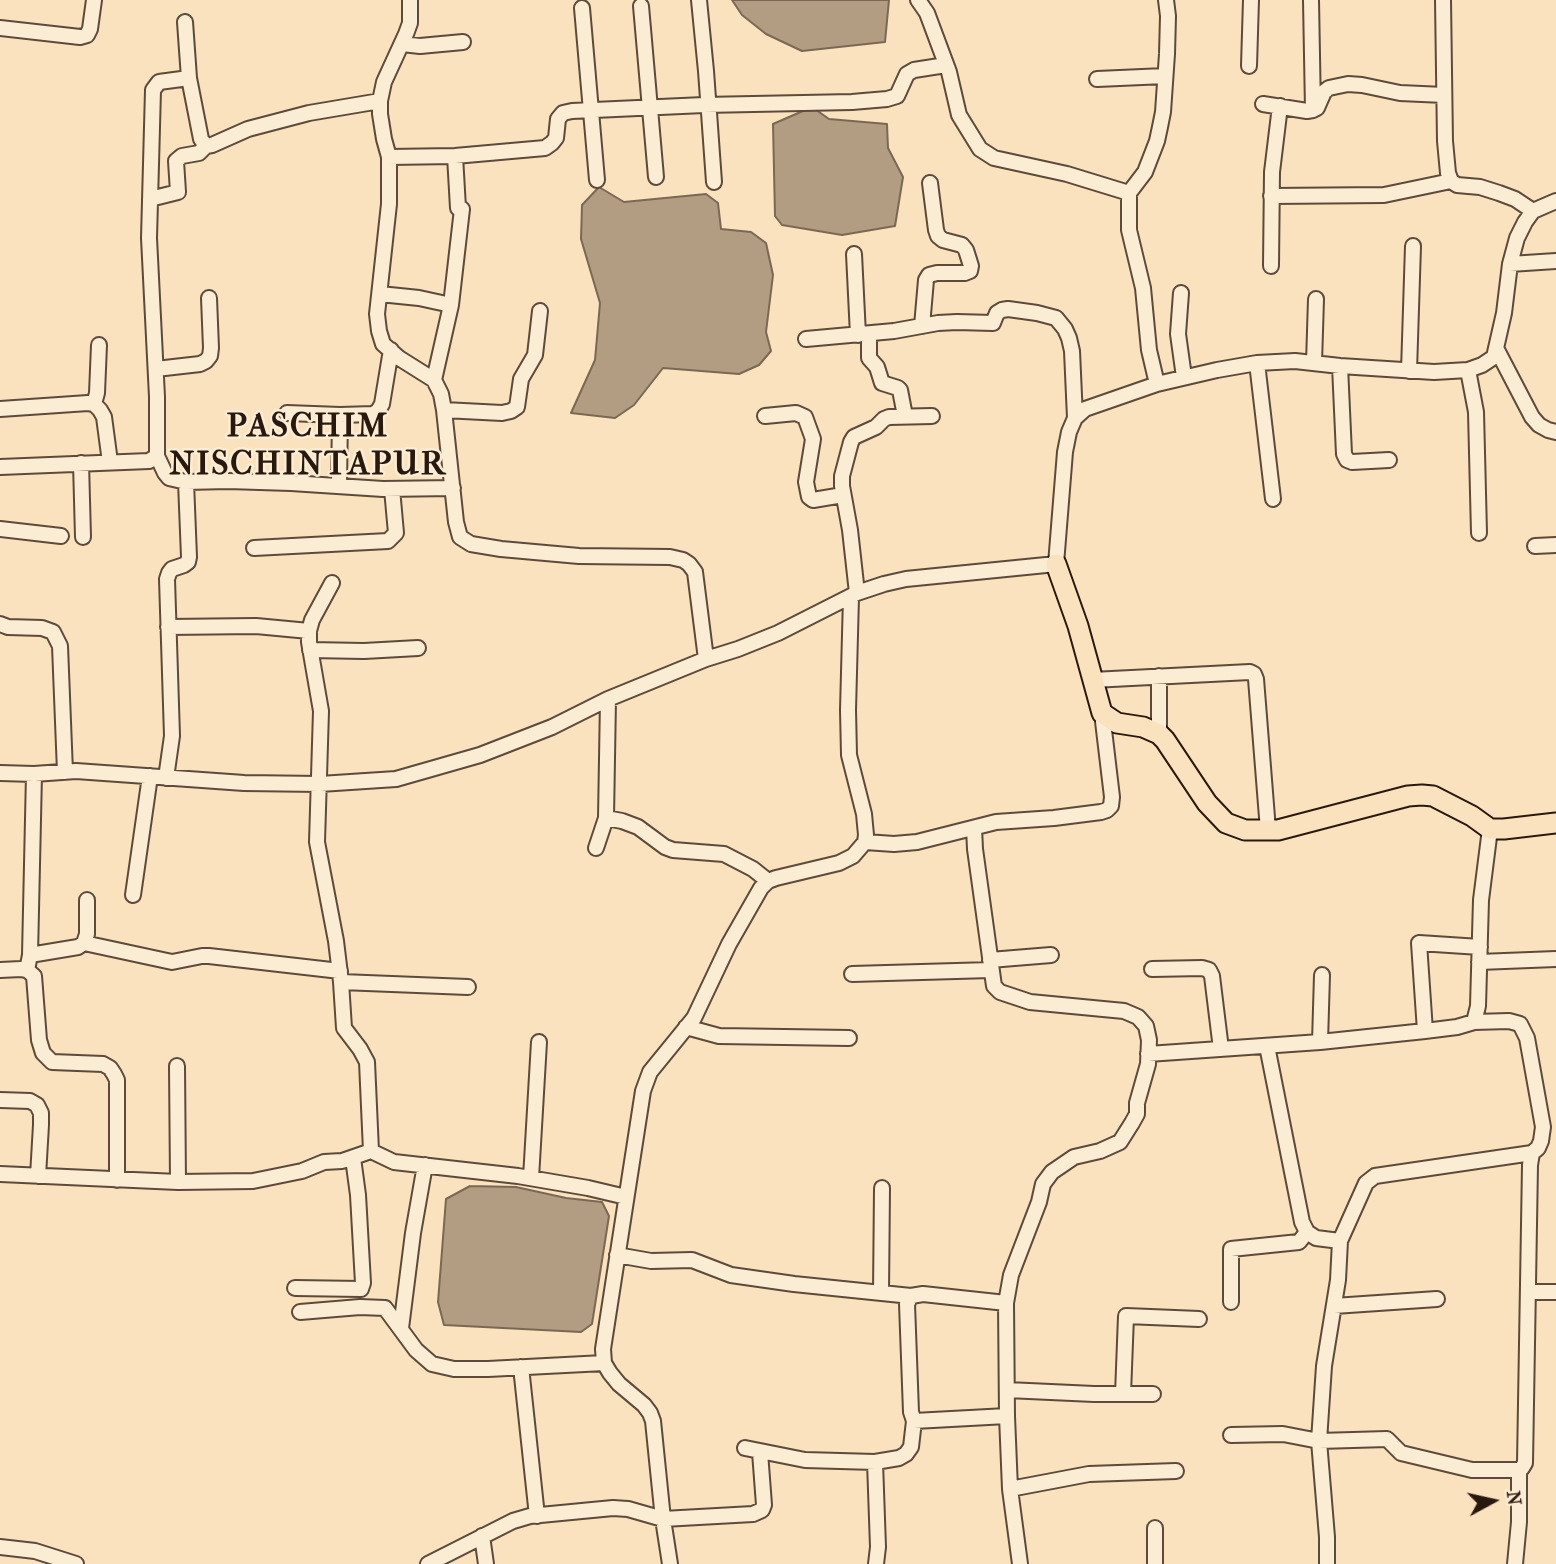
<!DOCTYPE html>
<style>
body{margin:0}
#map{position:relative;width:1556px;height:1564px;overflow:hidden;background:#f9e2bd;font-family:"IM FELL French Canon",serif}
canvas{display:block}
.north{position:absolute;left:1458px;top:1466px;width:70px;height:70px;-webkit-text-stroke:5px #fbecd4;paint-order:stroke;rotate:82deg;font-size:19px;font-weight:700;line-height:28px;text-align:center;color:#29180e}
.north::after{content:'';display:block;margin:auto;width:24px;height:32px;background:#29180e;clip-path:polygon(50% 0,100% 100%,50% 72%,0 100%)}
</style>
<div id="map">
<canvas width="1556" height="1564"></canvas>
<div class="north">N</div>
</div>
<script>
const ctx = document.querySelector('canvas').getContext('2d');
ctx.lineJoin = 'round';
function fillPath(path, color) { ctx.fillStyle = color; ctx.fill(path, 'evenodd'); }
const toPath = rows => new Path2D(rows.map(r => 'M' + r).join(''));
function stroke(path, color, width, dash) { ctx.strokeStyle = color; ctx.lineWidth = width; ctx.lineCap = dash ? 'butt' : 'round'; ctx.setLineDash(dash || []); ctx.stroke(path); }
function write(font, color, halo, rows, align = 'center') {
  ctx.font = font + ' "IM FELL French Canon",serif'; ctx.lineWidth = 5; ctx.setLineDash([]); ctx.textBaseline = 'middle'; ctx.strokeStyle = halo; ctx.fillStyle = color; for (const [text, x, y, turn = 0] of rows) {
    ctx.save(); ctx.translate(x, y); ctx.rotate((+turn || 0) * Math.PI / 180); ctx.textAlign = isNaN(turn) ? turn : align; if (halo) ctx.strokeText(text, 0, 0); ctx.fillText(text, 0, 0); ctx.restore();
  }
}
const water = toPath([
 [732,0,889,0,885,42,802,51,766,34,742,15,732,0],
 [812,107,829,119,887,124,888,148,903,177,895,226,842,235,782,225,775,216,773,124,812,107],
 [599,187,624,202,706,194,718,203,721,229,751,232,766,243,773,275,766,332,771,351,759,365,739,374,663,368,634,405,615,418,571,413,595,360,600,303,581,239,582,205,599,187],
 [470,1186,516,1187,566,1198,602,1202,609,1216,592,1324,581,1332,444,1325,438,1302,446,1199,470,1186]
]);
fillPath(water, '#b29d82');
stroke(water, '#7b6854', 2);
const minor = toPath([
 [699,0,706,71,714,182],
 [918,0,927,13,949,72,959,115,980,149,994,158,1067,174,1129,193,1129,230,1143,288,1149,350,1157,384],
 [1311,0,1313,110],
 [1443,0,1445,141,1448,173,1451,181,1457,185,1480,187,1499,193,1515,199,1533,211],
 [641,6,656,177],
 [582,8,597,180],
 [185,22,189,78,201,139,206,146,212,145,248,129,309,113,380,101],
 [0,28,80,37,87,35,90,29,94,0],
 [402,44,420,46,463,42],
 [1249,66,1251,0],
 [1097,79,1165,76],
 [1263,104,1307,111,1313,110,1317,108,1324,92,1329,88,1348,84,1362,85,1400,93,1444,95],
 [455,156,458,208],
 [389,157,384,139,380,114,380,101,384,82,406,34,410,23,410,0],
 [1129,193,1145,172,1157,141,1160,127,1163,112,1167,54,1168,16,1166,0],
 [1271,196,1384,195,1451,181],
 [150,199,178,192,176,161,182,156,199,153,206,146],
 [854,254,858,335],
 [1510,264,1556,261],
 [1271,266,1272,172,1280,106],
 [1181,293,1178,334,1184,377],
 [380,294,419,298,451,305],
 [922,326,926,280,929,275,937,273,965,273,970,271,971,266,966,250,962,245,943,240,938,236,936,230,930,183],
 [869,334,869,358,877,367,882,383,898,388,900,390,905,416],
 [806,339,894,331,938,323,957,322,993,323,997,313,1002,310,1008,309,1037,313,1056,318,1065,329,1069,338,1072,351,1075,418],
 [1496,348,1532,417,1539,425,1548,430,1556,432],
 [1257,363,1273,499],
 [1314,363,1316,299],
 [1340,366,1344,454,1347,460,1352,462,1389,460],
 [156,369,200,364,206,361,210,356,211,348,209,298],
 [1468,370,1476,412,1479,533],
 [1409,371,1413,246],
 [434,380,451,305,462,209],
 [94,404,100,410,104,417,110,462],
 [0,409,88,403,94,404,97,393,99,345],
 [444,410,502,413,511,411,517,407,521,379,535,355,540,311],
 [287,413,340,415,373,414,378,411,382,404,391,350],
 [765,416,796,413,805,417,813,439,806,482,809,497,813,500,843,495],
 [157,456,165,473,169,478,186,482,228,481,291,483,383,489,453,488],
 [81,463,83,537],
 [0,467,149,461,157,456,157,397,149,238,153,90,159,82,189,78],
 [339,486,340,415],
 [0,529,61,536],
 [1535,546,1556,545],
 [254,548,388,541,396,533,392,489],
 [332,583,312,620,309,631,309,642,321,711,317,842,336,941,341,982,344,1028,360,1049,367,1062,371,1151,394,1162,518,1176,588,1188,626,1197],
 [857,593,850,530,842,486,842,476,851,442,854,437,876,427,884,419,889,417,932,416],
 [0,624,8,627,42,628,53,632,60,646,65,772],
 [168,627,256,626,309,631],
 [310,650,364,651,418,648],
 [706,659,695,572,689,564,683,560,670,557,579,556,501,549,471,544,460,537,456,522,444,410,441,394,434,380,399,358,383,344,379,331,377,314,389,204,389,157,455,156,545,148,552,143,556,138,558,119,563,113,572,111,704,105,852,102,887,99,897,96,907,74,914,70,946,65],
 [1159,676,1159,734],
 [1092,680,1250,672,1254,674,1256,679,1268,830],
 [0,773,34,774,76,771,244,783,320,784,396,779,480,755,552,727,608,699,706,659,738,649,778,633,857,593,884,584,906,579,1056,564,1065,452,1069,432,1075,418,1085,409,1157,384,1217,370,1257,363,1295,361,1340,366,1434,372,1468,370,1482,365,1494,357,1504,313,1510,264,1517,238,1525,222,1533,211,1556,201],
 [166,778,172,736,167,579,169,573,172,569,184,565,188,562,189,557,186,482],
 [606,818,622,821,638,827,665,847,673,850,724,854,753,869,768,881],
 [974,828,975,849,994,986,1000,992,1030,1002,1124,1011,1138,1017,1146,1026,1149,1040,1148,1064,1137,1103,1137,1114,1132,1123,1120,1142,1100,1151,1074,1157,1052,1172,1043,1184,1039,1202,1011,1275,1006,1303,1007,1416,1010,1489,1020,1564],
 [865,842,894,844,917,842,996,822,1054,818,1101,812,1107,810,1111,806,1112,797,1102,713],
 [596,848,606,818,608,699],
 [133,895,150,776],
 [84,943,172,962,202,956,209,956,340,971],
 [30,955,34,774],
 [990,960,1051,955],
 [1479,962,1556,959],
 [1152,969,1202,968,1209,970,1212,976,1221,1049],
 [0,970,21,969,27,970,30,955,78,947,84,943,87,934,87,900],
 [27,970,34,976,39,1040,43,1053,52,1062,103,1064,110,1068,114,1074,117,1080,117,1180],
 [852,974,991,970],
 [341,982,468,987],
 [686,1027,719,1036,849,1038],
 [1425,1031,1419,943,1480,947],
 [1320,1042,1322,975],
 [1267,1046,1302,1222,1307,1232,1316,1238,1340,1241,1366,1183,1375,1176,1532,1153],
 [1148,1054,1320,1042,1425,1031,1457,1027,1474,1022,1478,1006,1481,900,1490,829],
 [177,1066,178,1182],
 [0,1100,30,1101,37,1105,41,1113,41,1125,38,1176],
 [0,1174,178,1182,253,1181,302,1171,324,1162,342,1161,371,1151],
 [531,1178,539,1042],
 [617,1255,651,1261,692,1260,731,1275,794,1284,911,1296],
 [295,1288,361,1289,363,1283,358,1195,353,1158],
 [1528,1292,1556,1292],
 [881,1293,882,1188],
 [1231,1302,1231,1249,1299,1242,1307,1232],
 [1334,1306,1437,1299],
 [300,1312,360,1307,385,1308,416,1350,432,1364,454,1369,488,1369,604,1363],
 [401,1328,413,1233,425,1165],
 [521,1367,537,1516],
 [1007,1390,1094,1394,1153,1394],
 [1123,1394,1126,1316,1199,1319],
 [914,1421,1007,1416],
 [1231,1435,1283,1434,1319,1441,1324,1366,1338,1280,1340,1241],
 [745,1448,805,1460,875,1462,899,1458,906,1454,911,1447,914,1421,911,1412,907,1304,911,1296,923,1294,1006,1303],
 [875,1462,878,1547,876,1564],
 [1010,1489,1089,1474,1176,1471],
 [1155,1528,1155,1564],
 [482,1536,486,1564],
 [0,1547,35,1551,76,1564],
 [428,1564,513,1521,530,1516,613,1508,628,1509,663,1519,753,1514,762,1510,764,1505,760,1452],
 [670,1564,663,1519,653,1421,650,1413,644,1405,619,1384,610,1373,604,1363,603,1349,643,1091,650,1072,694,1018,729,944,761,888,768,881,776,878,839,863,853,856,865,842,866,835,864,814,849,755,848,710,851,597],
 [1327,1564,1327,1537,1319,1441,1387,1439,1401,1453,1472,1470,1519,1470,1522,1468,1525,1463,1530,1165,1532,1153,1538,1148,1541,1141,1543,1127,1527,1038,1520,1024,1509,1021,1474,1022],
 [1515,1564,1519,1522,1519,1470]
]);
const major = toPath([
 [1056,564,1078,626,1102,713,1117,723,1143,727,1159,734,1165,740,1207,803,1226,823,1245,830,1278,830,1408,796,1422,795,1433,796,1472,816,1490,829,1504,829,1556,823]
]);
stroke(minor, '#5d4a3a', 18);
stroke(major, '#29180e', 23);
stroke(minor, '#fbecd4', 14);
stroke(major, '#f9e2bd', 19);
ctx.letterSpacing = '2px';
write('bold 33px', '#29180e', '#fbecd4', [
 ["PASCHIM",308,428],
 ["NISCHINTAPUR",308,466]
]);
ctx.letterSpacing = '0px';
</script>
